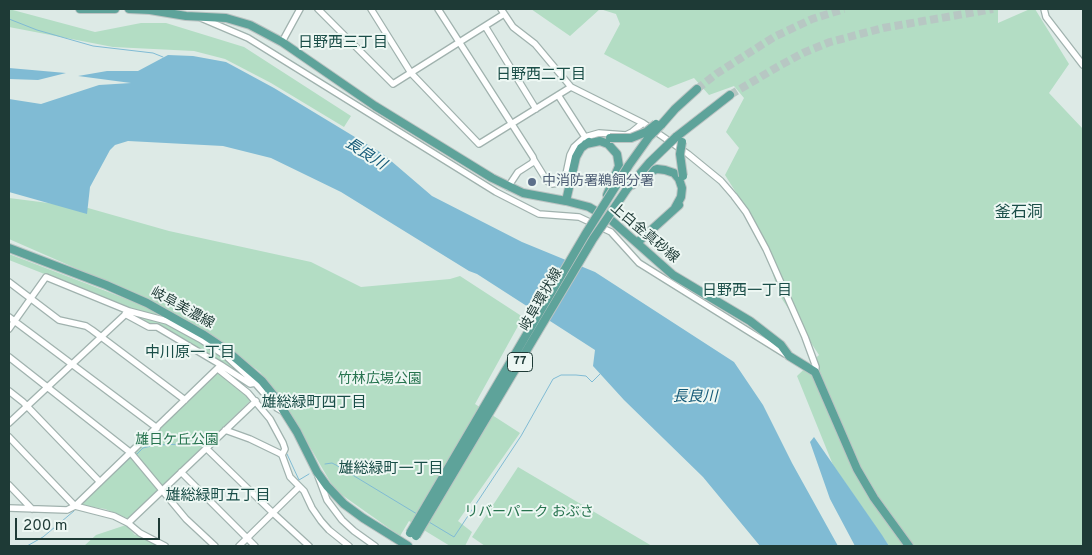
<!DOCTYPE html>
<meta charset="utf-8">
<style>
body{margin:0}
#map{position:relative;width:1092px;height:555px;overflow:hidden;background:#ddeae6;font-family:Overpass,sans-serif}
canvas{display:block}
.frame{position:absolute;inset:0;border:10px solid #1e3a36;pointer-events:none}
.scale{position:absolute;left:15px;top:518px;width:145px;height:22px;box-sizing:border-box;border:2px solid #1e3a36;border-top:0;padding-left:6px;font-size:15px;line-height:18px;white-space:nowrap;color:#1e3a36;-webkit-text-stroke:4px #edf7f3;paint-order:stroke}
</style>
<div id="map">
<canvas width="1092" height="555"></canvas>
<div class="frame"></div>
<div class="scale">200 m</div>
</div>
<script>
const ctx = document.querySelector('canvas').getContext('2d');
ctx.lineJoin = 'round';
function fillPath(path, color) { ctx.fillStyle = color; ctx.fill(path, 'evenodd'); }
const toPath = rows => new Path2D(rows.map(r => 'M' + r).join(''));
function stroke(path, color, width, dash) { ctx.strokeStyle = color; ctx.lineWidth = width; ctx.lineCap = dash ? 'butt' : 'round'; ctx.setLineDash(dash || []); ctx.stroke(path); }
function write(font, color, halo, rows, align = 'center') {
  ctx.font = font + ' Overpass,"Noto Sans JP",sans-serif'; ctx.lineWidth = 4; ctx.setLineDash([]); ctx.textBaseline = 'middle'; ctx.strokeStyle = halo; ctx.fillStyle = color; for (const [text, x, y, turn = 0] of rows) {
    ctx.save(); ctx.translate(x, y); ctx.rotate((+turn || 0) * Math.PI / 180); ctx.textAlign = isNaN(turn) ? turn : align; if (halo) ctx.strokeText(text, 0, 0); ctx.fillText(text, 0, 0); ctx.restore();
  }
}
fillPath(toPath([
 [9,9,95,32,141,23,166,23,244,47,351,116,344,127,271,83,225,59,194,51,113,47,9,27],
 [531,9,998,9,998,23,1030,9,1035,9,1069,64,1049,93,1083,129,1083,546,889,546,833,465,797,376,819,355,780,296,757,226,725,175,739,148,726,132,744,98,734,86,709,95,694,78,668,88,604,54,620,24,616,14,600,9,570,36],
 [9,198,88,208,169,231,311,262,361,287,450,279,460,276,523,317,475,404,520,433,458,521,472,532,465,546,450,546,409,521,400,536,335,490,286,406,260,372,208,334,153,302,9,239],
 [9,254,145,306,202,337,243,375,151,325,125,312,123,305,9,260],
 [218,372,251,400,179,470,129,519,105,509,80,505],
 [518,467,652,546,485,546,472,537],
 [126,525,135,535,139,535,145,540,150,540,162,546,84,546,96,535]
]), '#b3ddc4');
fillPath(toPath([
 [168,55,193,56,226,62,274,88,383,154,432,196,522,242,595,272,734,362,763,405,792,463,838,546,760,546,703,477,624,400,593,366,595,350,477,274,469,271,341,192,271,158,223,146,128,141,115,145,110,150,90,187,87,214,9,192,9,99,41,104,99,85,131,83,78,76,107,71,138,71],
 [9,68,32,70,66,73,38,80,9,79],
 [814,437,882,535,889,546,855,546,830,499,810,442]
]), '#80bbd4');
stroke(toPath([
 [9,19,37,30,93,46,153,53,163,57],
 [238,432,246,435],
 [137,454,143,448,155,445,187,444,208,441,218,432],
 [287,454,299,480,309,474],
 [325,464,332,463,336,465,417,514],
 [82,503,131,457],
 [429,522,454,537,521,436,553,379,561,375,576,375,586,376,592,382,600,374],
 [27,546,43,537,74,511]
]), '#80bbd4', 1);
stroke(toPath([
 [697,89,716,74,774,37,812,19,844,9],
 [730,95,779,66,803,53,830,42,883,28,993,9]
]), '#b7c7c3', 8, [8, 4]);
const minor = toPath([
 [318,9,393,84,504,14],
 [371,9,411,73,479,144,571,87],
 [438,9,533,157,534,160,532,163,518,172,508,187],
 [501,9,513,27,535,44,571,87,643,123,632,132,626,135,599,133,585,137,574,147,570,155,566,174,564,180,558,183,552,184,547,181,534,160],
 [1044,9,1046,17,1083,65],
 [201,18,248,38,496,192,539,214,579,217,611,232,639,263,785,354],
 [485,26,536,109],
 [282,42,300,9],
 [558,95,585,137],
 [643,123,688,154,721,181,734,196,746,212,766,249,805,337,816,367,815,372],
 [9,282,59,320,86,326,92,330,185,400],
 [125,314,149,327,157,327,221,365],
 [9,317,157,428],
 [9,329,46,277,129,311],
 [9,357,131,453,186,519,215,546],
 [218,369,248,393,270,419,283,443,285,449,282,455],
 [9,391,23,402,100,482],
 [9,423,129,311,167,321,200,339,227,357,255,383],
 [225,430,250,439,279,453,282,455,290,477,304,491,312,508,321,521,329,530,349,546],
 [9,437,75,506,114,516,128,523,140,533,165,546],
 [206,448,273,513,309,546],
 [181,472,255,546],
 [318,476,327,500,342,520,354,531,375,546],
 [9,485,32,509],
 [9,508,67,510,75,506,221,365,250,384,255,383,277,408,284,412],
 [128,523,256,401],
 [239,546,299,487]
]);
const major = toPath([
 [80,9,115,9],
 [129,9,150,10,186,16,226,18,250,25,282,42,375,106,492,178,523,193,566,201,589,207,611,220,673,275,750,321,781,345,789,356,815,372,857,469,874,498,909,546],
 [661,125,675,109,697,89],
 [676,137,730,95],
 [586,144,600,141,608,144,617,154,619,166,607,195],
 [632,185,649,172,657,169,665,170,674,173,679,179,682,188,681,197,675,208],
 [566,201,576,157,581,148,589,142],
 [638,242,679,205],
 [9,248,106,285,147,303,204,335,225,349,262,381,275,397,297,432,317,472,327,486,344,504,363,518,408,546]
]);
stroke(minor, '#a0b2ae', 8);
stroke(major, '#bcc4c3', 10);
stroke(minor, '#fff', 5.5);
stroke(major, '#5ea39a', 8);
const majorBridge = toPath([
 [610,138,631,138,646,132,656,124],
 [682,142,680,154,683,176],
 [410,533,585,235,629,165,649,137,661,125],
 [416,536,593,239,627,189,649,163,676,137]
]);
stroke(majorBridge, '#bcc4c3', 10, []);
stroke(majorBridge, '#5ea39a', 8);
for (const [x, y, r, color] of [
 [532,182,5,"#5c6f8a"]
]) { const dot = new Path2D(); dot.arc(x, y, r, 0, 2 * Math.PI); ctx.fillStyle = color; ctx.fill(dot); stroke(dot, '#edf7f3', 2); }
for (const [x, y, w] of [
 [520,362,25]
]) { const box = new Path2D(); box.roundRect(x - w / 2, y - 9.5, w, 19, 4); ctx.fillStyle = '#edf7f3'; ctx.fill(box); stroke(box, '#1e3a36', 1); }
write('bold 12px', '#1e3a36', null, [
 ["77",520,362]
]);
write('14px', '#4e5e75', '#edf7f3', [
 ["中消防署鵜飼分署",542,182]
], 'left');
write('14px', '#1e3a36', '#edf7f3', [
 ["上白金真砂線",644,234,40],
 ["岐阜環状線",542,300,-60],
 ["岐阜美濃線",182,309,29]
]);
write('14px', '#26734e', '#edf7f3', [
 ["竹林広場公園",380,380],
 ["雄日ケ丘公園",177,441],
 ["リバーパーク おぶさ",529,513]
]);
write('15px', '#194d47', '#edf7f3', [
 ["日野西三丁目",343,44],
 ["日野西二丁目",541,76],
 ["日野西一丁目",747,292],
 ["中川原一丁目",190,354],
 ["雄総緑町四丁目",314,404],
 ["雄総緑町一丁目",391,470],
 ["雄総緑町五丁目",218,497]
]);
write('italic 15px', '#155a78', '#edf7f3', [
 ["長良川",365,155,33],
 ["長良川",695,398]
]);
write('16px', '#194d47', '#edf7f3', [
 ["釜石洞",1019,214]
]);
</script>
